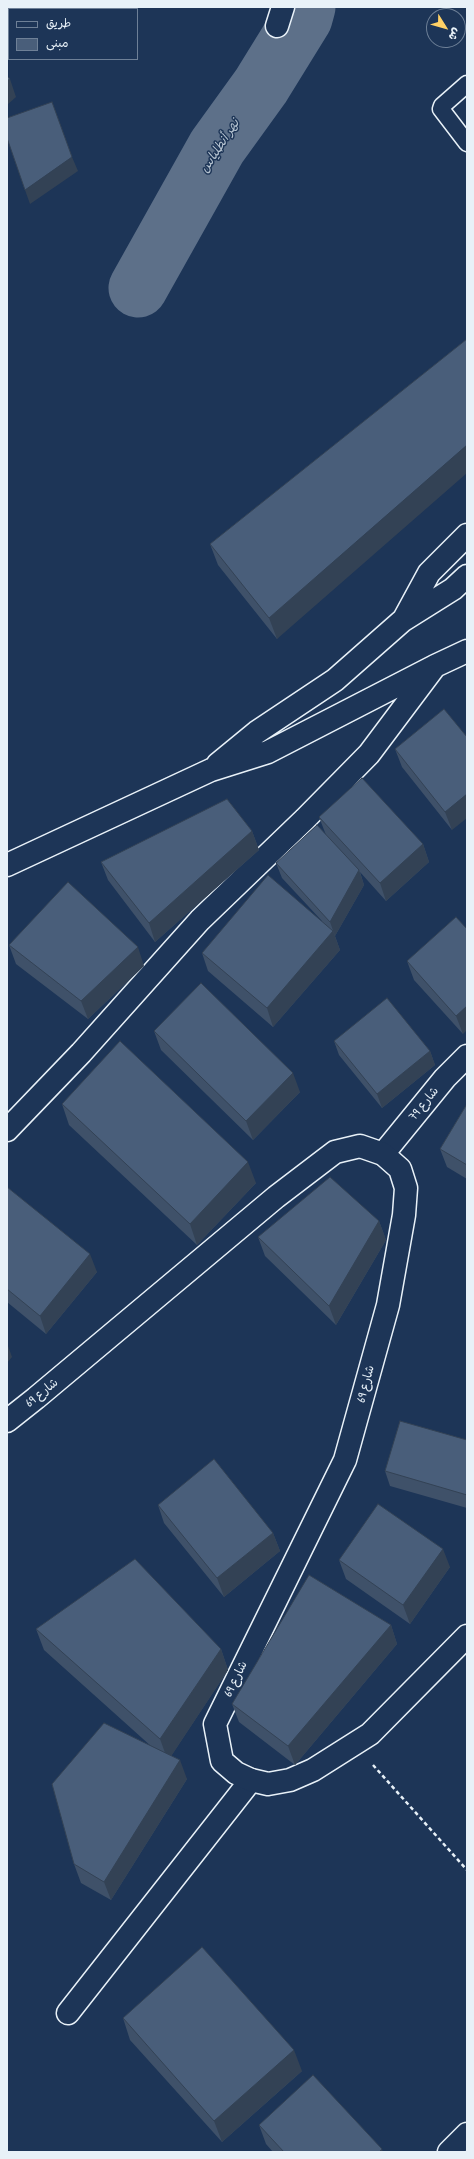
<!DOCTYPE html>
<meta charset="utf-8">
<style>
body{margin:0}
#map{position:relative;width:474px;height:2159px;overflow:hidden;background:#1d3557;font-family:"Patrick Hand","Playpen Sans Arabic",sans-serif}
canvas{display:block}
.frame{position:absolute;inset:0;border:8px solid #e8f1f8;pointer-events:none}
.legend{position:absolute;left:8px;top:8px;width:130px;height:52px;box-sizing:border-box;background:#1d3557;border:1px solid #6e8097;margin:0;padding:5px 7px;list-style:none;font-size:12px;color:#e8f1f8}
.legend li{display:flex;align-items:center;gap:8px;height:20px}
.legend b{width:20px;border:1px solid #6e8097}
.north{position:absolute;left:426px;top:8px;width:40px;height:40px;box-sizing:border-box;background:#1d3557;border:1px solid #6e8097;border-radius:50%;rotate:127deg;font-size:11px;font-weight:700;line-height:16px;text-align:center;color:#e8f1f8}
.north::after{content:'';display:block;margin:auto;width:14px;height:18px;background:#ffd166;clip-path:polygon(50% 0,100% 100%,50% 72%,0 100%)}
</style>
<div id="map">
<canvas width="474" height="2159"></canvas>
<div class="frame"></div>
<ul class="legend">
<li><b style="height:5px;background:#1d3557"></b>طريق</li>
<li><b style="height:11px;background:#495e7a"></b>مبنى</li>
</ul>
<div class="north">ش</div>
</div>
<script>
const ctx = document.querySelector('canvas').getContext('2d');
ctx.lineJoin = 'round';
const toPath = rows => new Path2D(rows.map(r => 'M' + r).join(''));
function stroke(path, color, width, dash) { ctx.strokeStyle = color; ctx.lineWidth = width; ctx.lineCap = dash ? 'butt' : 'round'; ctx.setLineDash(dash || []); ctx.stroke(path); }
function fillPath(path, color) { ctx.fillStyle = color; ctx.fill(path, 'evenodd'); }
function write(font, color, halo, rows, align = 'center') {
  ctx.font = font + ' "Patrick Hand","Playpen Sans Arabic",sans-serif'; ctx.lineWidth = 3; ctx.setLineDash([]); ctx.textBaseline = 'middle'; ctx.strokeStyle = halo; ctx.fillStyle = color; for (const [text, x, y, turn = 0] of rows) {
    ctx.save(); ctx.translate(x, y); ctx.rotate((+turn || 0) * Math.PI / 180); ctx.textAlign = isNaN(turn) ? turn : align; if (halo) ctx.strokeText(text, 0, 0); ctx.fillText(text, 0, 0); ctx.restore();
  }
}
stroke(toPath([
 [138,288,217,147,261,86,303,18,306,7]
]), '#5d7089', 59);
const service = toPath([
 [467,84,442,106,441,109,467,143]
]);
const minor = toPath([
 [277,26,283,7],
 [383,1154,445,1078,467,1056],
 [68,2013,251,1780],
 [449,2152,467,2134]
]);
const tertiary = toPath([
 [404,619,429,573,467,535],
 [218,764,257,732,335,680,402,621,453,589,467,576],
 [7,865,211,770,268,752,435,666,467,651],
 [7,1130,81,1053,200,920,305,819,369,754,435,666],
 [7,1421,36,1398,276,1197,335,1152,360,1146,383,1154,400,1169,406,1188,404,1215,388,1305,345,1460,215,1724,222,1761,236,1773,251,1780,268,1784,290,1780,313,1770,370,1734,467,1636]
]);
stroke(service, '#e8f1f8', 19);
stroke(minor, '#e8f1f8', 25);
stroke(tertiary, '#e8f1f8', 25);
stroke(toPath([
 [373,1765,467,1870]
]), '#e8f1f8', 2.5, [4, 3]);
stroke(service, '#1d3557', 16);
stroke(minor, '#1d3557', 22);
stroke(tertiary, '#1d3557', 22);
fillPath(toPath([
 [467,339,277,639,218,565,210,544],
 [444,709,452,830,402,767,395,749],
 [319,817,423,844,429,862,386,901,360,872,364,885,335,936,340,950,273,1027,208,971,202,953,322,921,282,878,276,863,326,835],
 [252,831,259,850,155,942,108,880,101,862],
 [456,917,463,1034,414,980,407,961],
 [9,945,144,966,88,1019,16,964],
 [154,1031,300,1092,253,1140,161,1050],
 [334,1041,430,1051,435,1065,382,1108,339,1055],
 [62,1104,256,1183,197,1245,69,1125],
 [467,1104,467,1179,447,1167,440,1149],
 [7,1187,97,1272,46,1334,7,1302],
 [379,1221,386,1240,336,1325,265,1256,258,1237],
 [467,1440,467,1508,390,1486,385,1471],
 [158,1505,273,1533,280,1551,224,1597,164,1523],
 [339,1560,450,1567,410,1624,346,1579],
 [391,1625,397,1644,295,1765,239,1722,232,1704],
 [36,1629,221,1649,228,1670,171,1756,187,1779,111,1900,81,1883,74,1864,152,1747,44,1650],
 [123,2018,302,2071,222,2142,130,2040],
 [259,2125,383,2152,273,2152,266,2144]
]), '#3f5169');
fillPath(toPath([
 [10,79,16,97,7,105,7,81],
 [72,157,78,171,30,204,25,190],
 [467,445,467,473,277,639,269,618],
 [467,794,467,818,452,830,445,812],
 [252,831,259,850,155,942,149,923],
 [423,844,429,862,386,901,380,883],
 [359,870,364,885,335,936,330,922],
 [333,931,340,950,273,1027,267,1008],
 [138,947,144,966,88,1019,81,1001],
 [467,1006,467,1030,463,1034,456,1016],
 [430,1051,435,1065,382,1108,377,1094],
 [293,1073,300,1092,253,1140,246,1121],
 [248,1162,256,1183,197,1245,190,1224],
 [379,1221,386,1240,336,1325,329,1306],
 [90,1254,97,1272,46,1334,40,1316],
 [7,1343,12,1357,7,1363],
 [273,1533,280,1551,224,1597,217,1578],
 [443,1549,450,1567,410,1624,403,1605],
 [391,1625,397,1644,295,1765,288,1746],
 [221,1649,228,1670,168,1761,160,1739],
 [180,1760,187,1779,111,1900,104,1882],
 [294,2050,302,2071,222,2142,214,2121],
 [382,2149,383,2152,379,2152]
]), '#334255');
const building = toPath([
 [7,76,10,79,7,81,7,76],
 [52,102,72,157,25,190,7,138,7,118,52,102],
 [467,339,467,445,269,618,210,544,467,339],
 [444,709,467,737,467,794,445,812,395,749,444,709],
 [362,778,423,844,380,883,319,817,362,778],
 [227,799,252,831,149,923,101,862,227,799],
 [317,825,359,870,330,922,276,863,317,825],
 [268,875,333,931,267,1008,202,953,268,875],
 [68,882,138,947,81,1001,9,945,68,882],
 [456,917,467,929,467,1006,456,1016,407,961,456,917],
 [201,983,293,1073,246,1121,154,1031,201,983],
 [387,998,430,1051,377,1094,334,1041,387,998],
 [120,1041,248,1162,190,1224,62,1104,120,1041],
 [467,1104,467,1165,440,1149,467,1104],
 [330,1177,379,1221,329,1306,258,1237,330,1177],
 [7,1187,90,1254,40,1316,7,1289,7,1187],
 [400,1421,467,1440,467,1495,385,1471,400,1421],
 [214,1459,273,1533,217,1578,158,1505,214,1459],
 [378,1504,443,1549,403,1605,339,1560,378,1504],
 [135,1559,221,1649,160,1739,36,1629,135,1559],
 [309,1575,391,1625,288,1746,232,1704,309,1575],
 [104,1723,180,1760,104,1882,74,1864,52,1784,104,1723],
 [202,1947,294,2050,214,2121,123,2018,202,1947],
 [313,2075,382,2149,379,2152,284,2152,259,2125,313,2075]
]);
fillPath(building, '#495e7a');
stroke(building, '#334255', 1);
write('12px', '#e8f1f8', '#1d3557', [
 ["شارع 79",424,1104,-51],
 ["شارع 69",366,1384,-75],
 ["شارع 69",42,1393,-39],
 ["شارع 69",236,1679,-64]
]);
write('italic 13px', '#b7c4d1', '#1d3557', [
 ["نهر أنطلياس",220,146,-57]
]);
</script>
